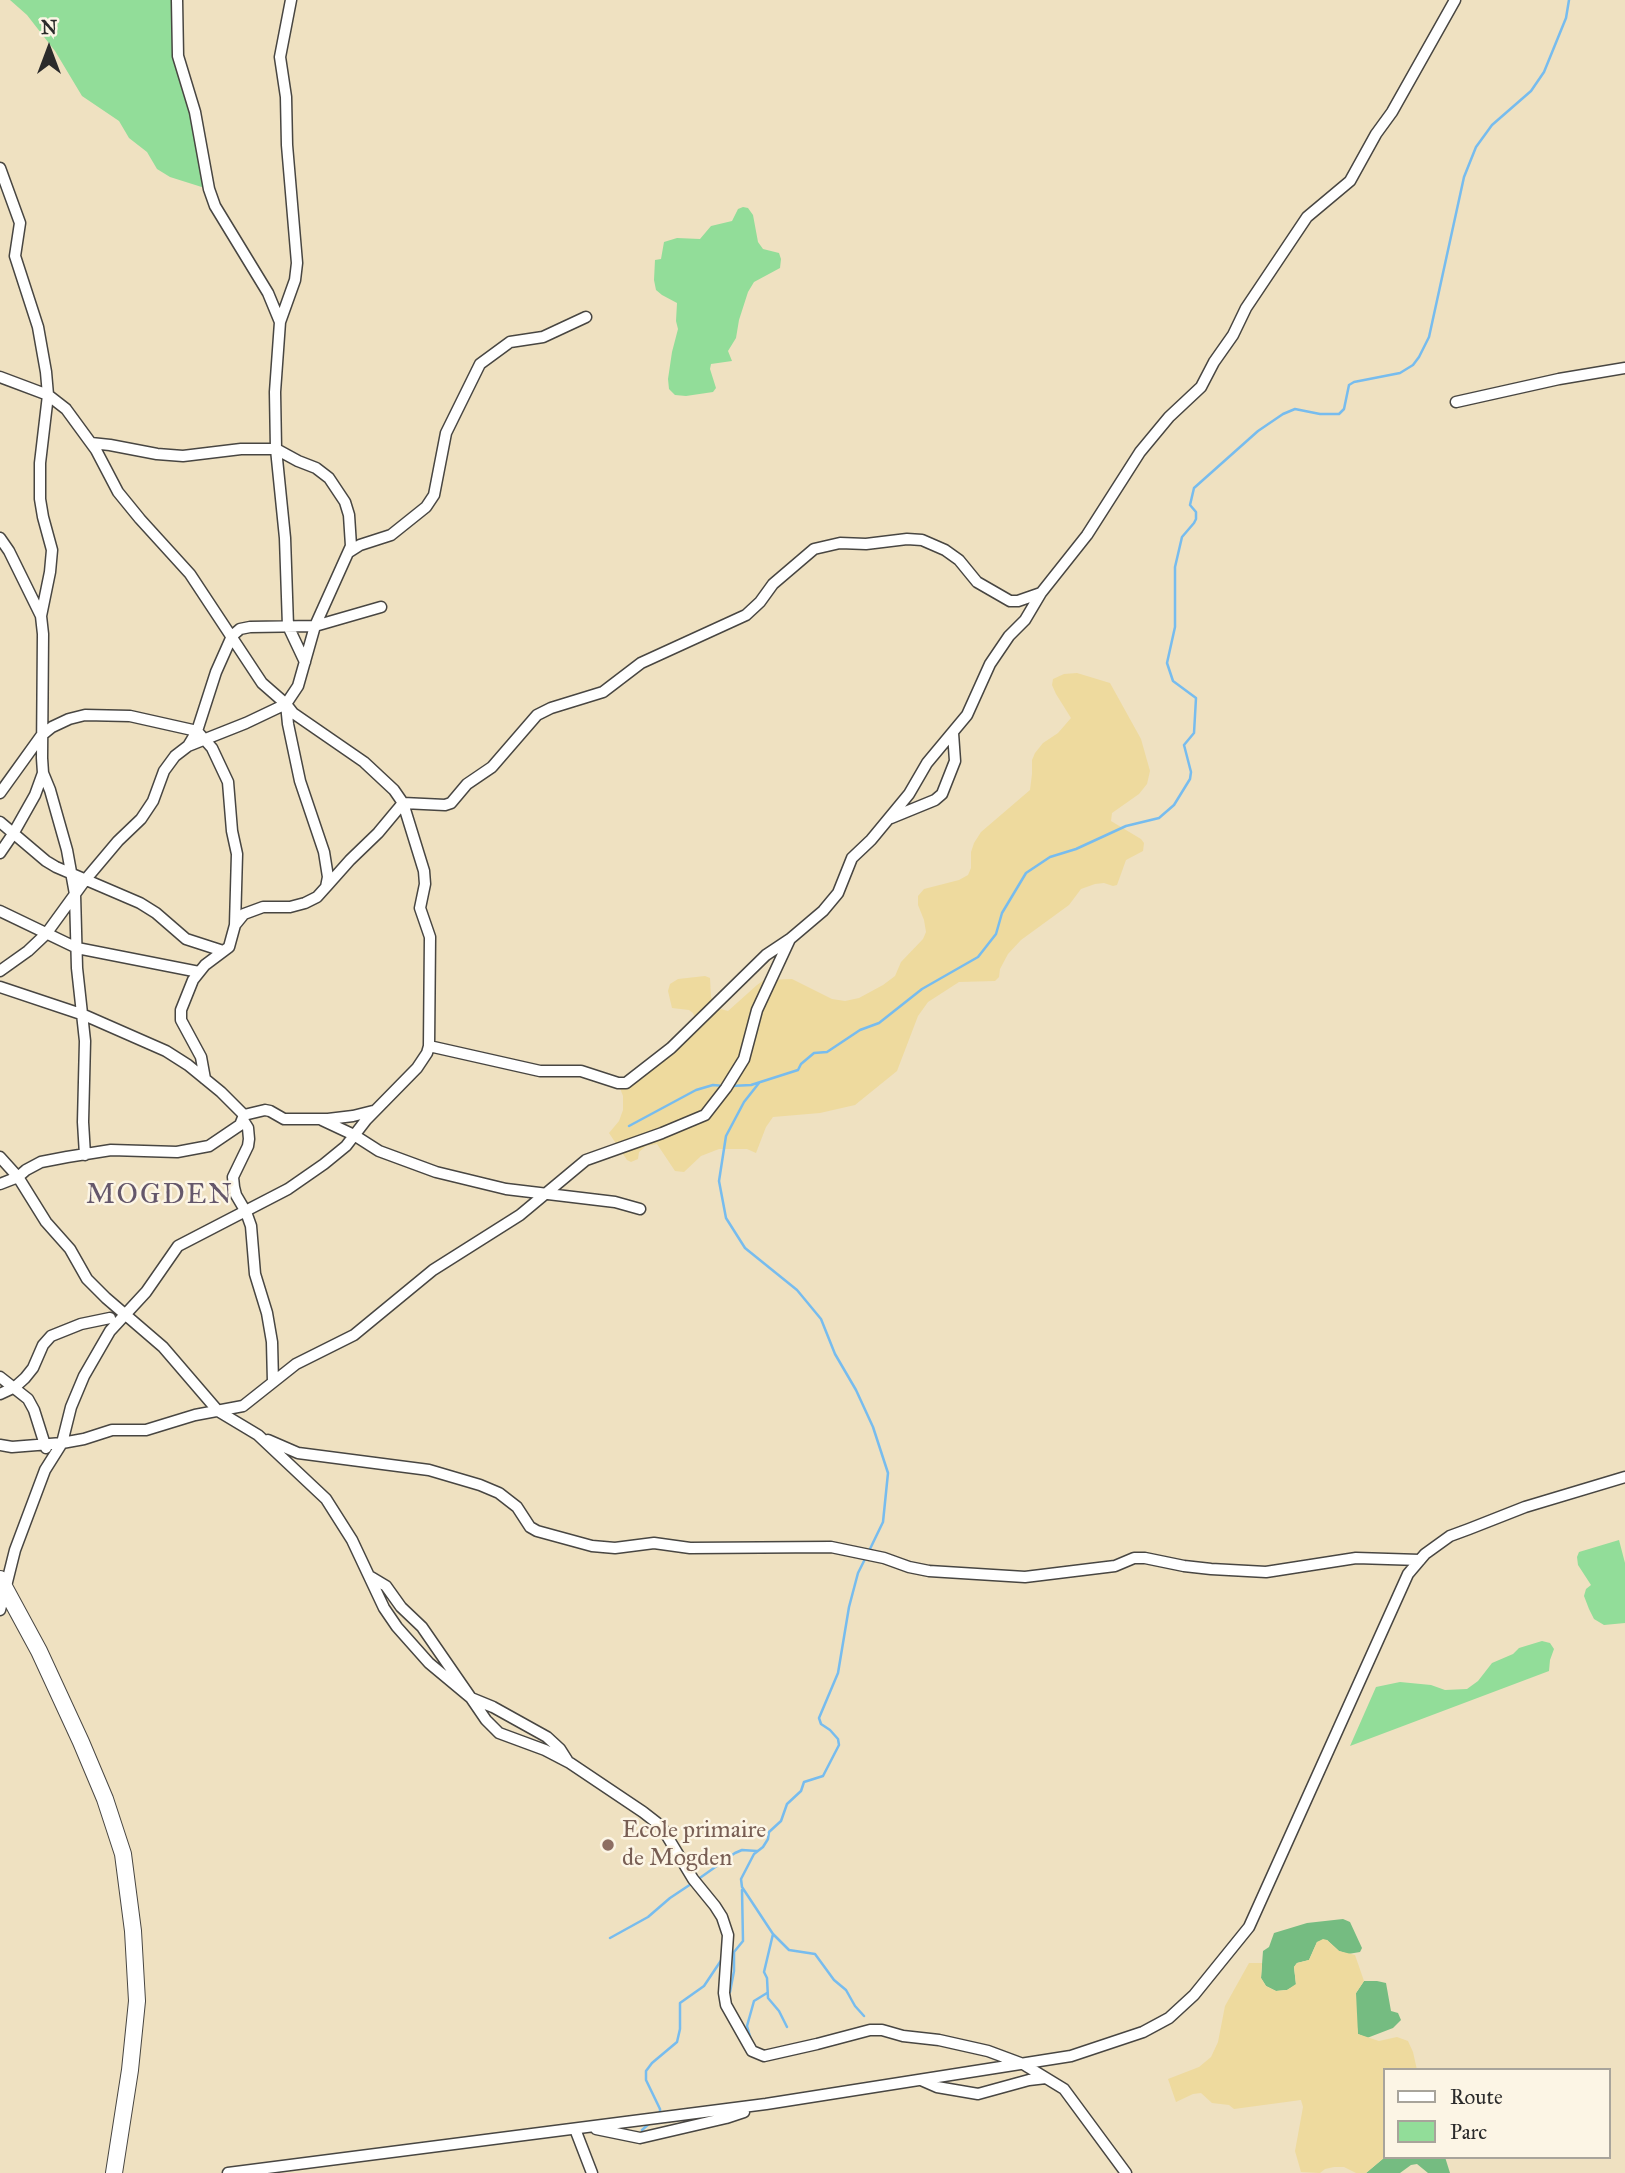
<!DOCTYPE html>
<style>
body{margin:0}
#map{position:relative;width:1625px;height:2173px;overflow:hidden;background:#efe1c1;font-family:"IM FELL Great Primer",serif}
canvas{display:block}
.legend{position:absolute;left:1383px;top:2068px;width:228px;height:91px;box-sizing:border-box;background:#fcf5e5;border:2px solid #a8a49b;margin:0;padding:9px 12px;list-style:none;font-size:21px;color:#2b2b2b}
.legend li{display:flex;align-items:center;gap:14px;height:35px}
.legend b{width:35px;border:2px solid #a8a49b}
.north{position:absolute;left:14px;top:14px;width:70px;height:70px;-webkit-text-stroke:5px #fcf5e5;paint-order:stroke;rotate:0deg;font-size:19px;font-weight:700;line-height:28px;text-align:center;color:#2b2b2b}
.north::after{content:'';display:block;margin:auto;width:24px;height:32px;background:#2b2b2b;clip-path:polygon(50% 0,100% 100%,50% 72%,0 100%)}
</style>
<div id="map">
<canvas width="1625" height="2173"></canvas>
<ul class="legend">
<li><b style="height:9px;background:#fff"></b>Route</li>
<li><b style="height:19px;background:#92dd99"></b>Parc</li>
</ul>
<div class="north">N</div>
</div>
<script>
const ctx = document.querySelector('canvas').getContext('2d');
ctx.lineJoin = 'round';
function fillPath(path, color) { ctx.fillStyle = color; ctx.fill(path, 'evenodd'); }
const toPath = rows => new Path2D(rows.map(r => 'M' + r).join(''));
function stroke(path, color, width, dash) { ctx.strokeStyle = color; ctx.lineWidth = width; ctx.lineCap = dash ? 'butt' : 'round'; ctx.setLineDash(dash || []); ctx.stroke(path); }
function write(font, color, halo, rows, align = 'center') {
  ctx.font = font + ' "IM FELL Great Primer",serif'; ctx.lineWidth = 5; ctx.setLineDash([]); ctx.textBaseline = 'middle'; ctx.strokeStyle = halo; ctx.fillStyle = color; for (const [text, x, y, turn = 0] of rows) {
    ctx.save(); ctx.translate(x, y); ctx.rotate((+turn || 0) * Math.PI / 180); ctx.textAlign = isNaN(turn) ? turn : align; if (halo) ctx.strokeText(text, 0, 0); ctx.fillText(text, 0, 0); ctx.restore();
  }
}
fillPath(toPath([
 [10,0,176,0,176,40,208,189,170,177,157,169,147,152,129,138,119,121,82,96,55,51,27,15],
 [743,207,748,208,753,215,758,242,763,249,779,253,781,259,780,268,754,282,748,292,739,320,736,338,728,351,732,361,711,364,710,369,716,388,713,392,686,396,675,395,669,389,668,379,672,352,678,329,676,321,677,303,662,295,656,290,654,280,655,260,661,259,664,242,677,238,700,239,711,226,732,221,738,209],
 [1619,1540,1625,1563,1625,1623,1604,1625,1594,1619,1589,1609,1584,1596,1586,1589,1591,1585,1578,1565,1577,1557,1579,1552],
 [1542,1641,1550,1643,1554,1649,1550,1660,1549,1671,1350,1746,1376,1687,1400,1682,1431,1685,1445,1690,1467,1689,1478,1681,1492,1663,1513,1654,1519,1648]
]), '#92dd99');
fillPath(toPath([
 [1343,1919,1350,1922,1362,1948,1360,1952,1348,1954,1339,1951,1327,1940,1317,1942,1309,1960,1297,1963,1294,1967,1296,1985,1287,1990,1276,1991,1266,1986,1261,1978,1263,1951,1269,1947,1274,1933,1307,1923],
 [1364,1981,1377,1981,1386,1983,1391,2011,1398,2013,1401,2020,1393,2028,1367,2038,1358,2034,1356,2020,1356,1993],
 [1385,2157,1445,2157,1450,2173,1428,2173,1417,2164,1411,2165,1400,2173,1366,2173]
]), '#75bc81');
fillPath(toPath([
 [1077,673,1110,683,1141,739,1150,771,1147,784,1139,794,1112,813,1111,821,1141,839,1144,843,1143,851,1126,860,1117,885,1113,886,1104,883,1095,884,1081,889,1069,905,1021,940,1008,954,1000,969,999,977,995,981,959,982,928,1002,918,1016,897,1071,855,1105,820,1113,773,1117,766,1127,756,1153,747,1149,719,1149,701,1156,684,1172,675,1171,657,1144,646,1146,639,1152,638,1159,631,1162,627,1160,609,1133,619,1121,623,1110,623,1096,618,1083,697,1023,693,1013,689,1010,672,1008,668,991,670,984,678,979,705,976,710,978,711,997,717,1008,728,1011,757,985,764,980,792,979,832,999,845,1001,859,998,883,985,895,976,901,962,923,939,926,932,924,920,918,905,918,896,924,889,959,880,968,875,971,868,971,852,974,843,981,832,1030,790,1032,774,1032,760,1035,753,1043,743,1058,733,1071,718,1056,694,1052,685,1053,679,1064,674],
 [1323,1939,1327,1940,1339,1951,1355,1955,1364,1981,1356,1993,1358,2034,1379,2041,1397,2037,1408,2041,1413,2052,1417,2070,1385,2070,1385,2157,1366,2173,1356,2173,1344,2167,1334,2167,1325,2169,1320,2173,1301,2172,1295,2151,1303,2107,1301,2100,1234,2109,1229,2105,1212,2103,1201,2093,1193,2094,1176,2102,1168,2079,1199,2067,1211,2057,1218,2042,1225,2006,1249,1963,1262,1963,1261,1978,1266,1986,1276,1991,1287,1990,1296,1984,1294,1967,1297,1963,1309,1960,1317,1942]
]), '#eeda9e');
stroke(toPath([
 [759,1083,744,1102,726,1136,719,1181,726,1218,745,1248,797,1290,821,1319,835,1354,856,1390,873,1427,888,1473,883,1522,869,1551],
 [731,1086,751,1085,798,1070,801,1064,814,1053,827,1052,860,1030,879,1023,922,989,978,957,996,934,1002,913,1026,873,1050,857,1076,849,1126,826,1159,818,1174,805,1190,779,1191,772,1184,745,1194,733,1196,698,1173,681,1167,663,1175,627,1175,567,1182,537,1194,523,1196,519,1196,512,1190,505,1194,488,1258,431,1283,414,1295,409,1320,414,1339,414,1344,409,1349,385,1354,382,1400,373,1413,365,1419,357,1429,337,1464,177,1476,147,1492,125,1531,91,1544,72,1566,18,1569,0],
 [629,1126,696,1090,713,1085,724,1086],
 [697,1880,735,1853,742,1850,757,1851],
 [773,1934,789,1950,815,1954,834,1980,846,1990,855,2006,864,2016],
 [610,1938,648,1917,670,1898,691,1884],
 [730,1992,734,1971,734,1952,743,1941,742,1890],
 [787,2027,779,2011,768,1998,767,1978,764,1972,773,1934,742,1887,741,1879,754,1854,763,1847,768,1839,769,1832,781,1821,787,1804,801,1791,804,1782,823,1776,839,1745,838,1739,830,1730,821,1724,819,1718,838,1673,849,1607,858,1573,866,1557],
 [751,2040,747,2026,754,2001,767,1993],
 [660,2113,660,2109,646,2080,646,2071,652,2063,677,2042,680,2029,680,2003,704,1986,722,1959],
 [642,2130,650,2123]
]), '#77bcee', 2.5);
const street = toPath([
 [177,0,178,56,195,112,209,189,215,206,268,293,280,322],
 [291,0,280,57,286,97,287,145,297,263,295,280,280,322,275,392,276,449,285,538,288,626,305,662],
 [0,168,20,223,15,256,38,327,46,372,48,395,40,463,40,499,43,517,52,550,50,572,41,616,43,634,42,758,43,773,50,790,67,850,75,894,77,968,85,1041,83,1122,85,1155],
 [0,377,48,395,66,409,96,450,118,492,140,519,190,574,262,683,286,704,293,713,364,762,394,790,403,803,424,871,425,884,420,908,430,937,429,1046,427,1053,417,1068,366,1120,346,1146,324,1164,288,1189,178,1246,146,1292,110,1331,84,1376,71,1407,62,1443,45,1470,15,1550,0,1610],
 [1456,402,1559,379,1625,368],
 [91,443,110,445,157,454,183,456,241,449,276,449,298,461,316,468,329,478,345,502,349,515,351,546,315,626,298,686,286,704],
 [0,538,9,551,41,616],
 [349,552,360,545,391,535,426,507,434,495,446,433,480,364,510,342,543,337,586,317],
 [188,746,246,723,286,704,288,724,300,781,324,852,328,877,326,887,317,897,305,903,290,907,263,907,244,914,235,925,229,947,205,965,193,980,181,1010,181,1020,201,1057,205,1079],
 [0,793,41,736,52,727,69,719,85,715,130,716,197,731,212,748,228,782,232,831,237,854,235,925],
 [891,818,935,800,942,794,955,761,953,733],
 [0,822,46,861,56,867,140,903,156,913,186,939,223,951],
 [0,853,13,834,35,795,43,773],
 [326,887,350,860,378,833,403,803,445,805,451,803,467,784,492,767,537,715,551,708,603,692,641,663,746,615,760,602,773,584,814,549,840,543,866,544,907,539,922,540,945,550,959,560,977,582,1010,601,1018,601,1041,593],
 [0,911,77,948,199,972],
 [0,971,28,951,46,934,86,879,118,841,141,819,153,801,164,771,175,756,188,746,197,731,216,672,232,636,240,629,250,627,315,626,381,607],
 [0,987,84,1015,166,1051,188,1065,221,1092,244,1115,265,1110,270,1111,284,1119,328,1119,353,1116,373,1111],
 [429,1046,540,1071,581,1071,618,1083,626,1083,671,1048,766,955,790,939],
 [243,1120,248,1128,249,1139,248,1146,233,1177,234,1187,236,1195,246,1212,251,1226,255,1274,267,1313,272,1342,273,1382],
 [322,1120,354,1135,379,1151,436,1172,506,1189,615,1202,640,1209],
 [0,1157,18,1177,46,1222,70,1249,87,1279,106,1298,163,1347,218,1411,258,1435,326,1499,352,1540,384,1608,397,1627,429,1663,471,1698,486,1720,499,1733,545,1750,570,1763,643,1812,661,1826,693,1879,715,1906,722,1917,728,1935,724,1993,726,2005,752,2051,764,2056,817,2044,870,2030,882,2030,903,2036,939,2040,988,2051,1023,2064,1064,2089,1126,2173],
 [0,1184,18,1177,26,1170,41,1162,67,1157,111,1150,177,1152,209,1146,240,1125,244,1115],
 [0,1377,28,1399,34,1410,46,1448],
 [0,1394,15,1387,25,1378,33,1368,43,1345,51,1336,81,1324,110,1318],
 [268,1440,298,1453,429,1470,480,1485,499,1493,517,1507,530,1527,537,1531,592,1546,615,1548,654,1543,690,1548,831,1547,884,1558,909,1567,929,1571,1025,1577,1115,1566,1134,1558,1145,1558,1184,1566,1211,1569,1266,1572,1356,1558,1420,1560],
 [0,1445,12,1447,62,1443,84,1439,112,1430,146,1430,195,1415,243,1406,296,1364,354,1335,433,1270,520,1215,586,1160,662,1133,705,1115,726,1088,744,1059,757,1010,790,939,823,911,838,893,852,858,871,840,909,794,927,763,967,715,990,664,1009,636,1025,620,1041,593,1087,535,1140,452,1169,417,1201,387,1214,362,1233,335,1246,308,1307,217,1350,181,1376,134,1392,112,1455,0],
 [371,1577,386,1586,401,1607,422,1627,471,1698,493,1707,547,1737,560,1749,567,1760],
 [921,2080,937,2087,978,2094,1029,2080,1046,2078],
 [575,2129,592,2173],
 [596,2129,640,2138,726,2118,744,2112],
 [228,2173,766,2104,1071,2056,1143,2032,1169,2018,1194,1995,1249,1927,1408,1574,1425,1554,1450,1536,1469,1529,1525,1507,1625,1477]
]);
const secondary = toPath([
 [0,1579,39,1651,81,1742,105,1799,123,1854,133,1931,137,2001,130,2070,114,2173]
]);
stroke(street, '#484642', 13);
stroke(secondary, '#484642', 18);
stroke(street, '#fff', 10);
stroke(secondary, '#fff', 16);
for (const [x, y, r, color] of [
 [608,1845,7,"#8d6e63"]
]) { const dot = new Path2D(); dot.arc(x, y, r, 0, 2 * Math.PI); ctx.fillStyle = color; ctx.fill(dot); stroke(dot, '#fcf5e5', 2.5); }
write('24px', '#785e54', '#fcf5e5', [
 ["Ecole primaire",622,1831],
 ["de Mogden",622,1859]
], 'left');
ctx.letterSpacing = '2px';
write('28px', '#64576b', '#fcf5e5', [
 ["MOGDEN",160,1196]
]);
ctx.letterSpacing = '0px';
</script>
